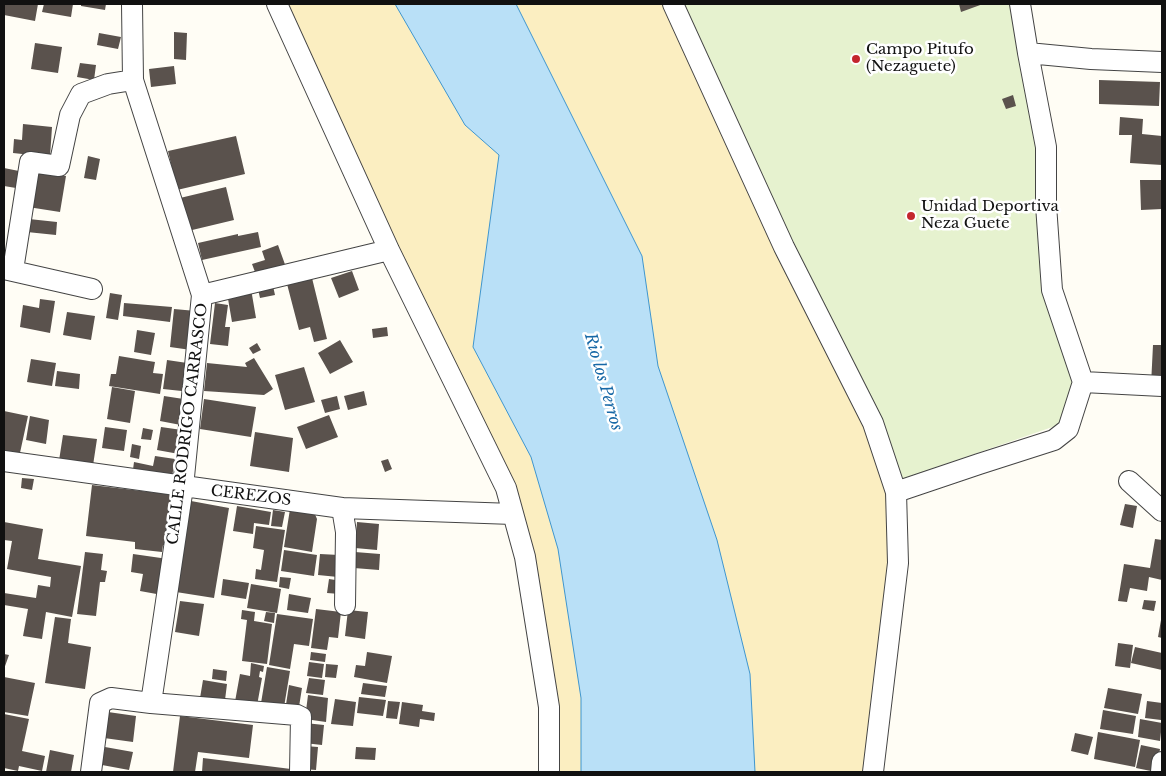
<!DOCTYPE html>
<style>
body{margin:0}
#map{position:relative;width:1166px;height:776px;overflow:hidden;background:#fffdf5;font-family:"Libre Baskerville",serif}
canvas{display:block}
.frame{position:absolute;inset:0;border:5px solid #111;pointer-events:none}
</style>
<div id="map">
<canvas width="1166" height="776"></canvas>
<div class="frame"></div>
</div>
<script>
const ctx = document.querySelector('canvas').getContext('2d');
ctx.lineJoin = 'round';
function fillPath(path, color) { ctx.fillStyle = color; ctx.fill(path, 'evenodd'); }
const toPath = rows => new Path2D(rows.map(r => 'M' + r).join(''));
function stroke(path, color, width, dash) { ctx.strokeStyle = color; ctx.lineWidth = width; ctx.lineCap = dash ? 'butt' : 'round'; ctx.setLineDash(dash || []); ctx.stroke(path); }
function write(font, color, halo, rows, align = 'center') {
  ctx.font = font + ' "Libre Baskerville",serif'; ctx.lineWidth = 5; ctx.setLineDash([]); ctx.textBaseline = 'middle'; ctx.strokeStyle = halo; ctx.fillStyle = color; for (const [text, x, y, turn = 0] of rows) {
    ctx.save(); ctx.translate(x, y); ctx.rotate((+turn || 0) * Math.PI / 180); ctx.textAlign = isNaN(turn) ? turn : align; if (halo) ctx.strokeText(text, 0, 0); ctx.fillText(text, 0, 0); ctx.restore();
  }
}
fillPath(toPath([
 [277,4,673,4,896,492,873,772,549,772,506,488]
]), '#fbeec1');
fillPath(toPath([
 [680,4,1015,4,1076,382,1061,424,902,479]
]), '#e6f2cf');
const water = toPath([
 [395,4,516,4,642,256,658,366,717,540,750,674,755,772,581,772,581,698,558,549,531,457,473,347,499,155,465,125,395,4]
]);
fillPath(water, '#b9e0f7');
stroke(water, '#3f96cf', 1);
fillPath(toPath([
 [4,4,38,4,35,21,4,15],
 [44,4,73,4,71,17,42,12],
 [81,4,106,4,105,10,81,6],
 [959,4,983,4,961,12],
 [174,32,187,33,186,60,174,59],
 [99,33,121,37,118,49,97,45],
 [35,43,62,47,58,73,31,69],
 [80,63,96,65,94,80,77,77],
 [174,66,176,84,151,87,149,69],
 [1099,80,1160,82,1159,106,1099,104],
 [1013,95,1016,106,1006,109,1002,99],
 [1120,117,1143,119,1142,134,1162,136,1162,165,1130,163,1132,135,1119,135],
 [23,124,52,127,50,157,13,153,14,139,22,140],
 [236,136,245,174,177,190,168,151],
 [88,156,100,159,96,180,84,178],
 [4,168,19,171,16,188,4,186],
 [35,170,66,176,60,212,28,207],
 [1140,180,1162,180,1162,209,1141,210],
 [226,187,234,220,188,231,180,198],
 [29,219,57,222,56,235,27,232],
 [258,232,261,247,202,260,198,243,238,234,238,236],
 [278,245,287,270,258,280,252,264,265,260,262,251],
 [352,271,359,290,339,298,331,278],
 [312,278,327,339,314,342,310,327,299,330,287,284],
 [273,286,275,295,260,298,258,289],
 [251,289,256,318,232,322,227,293],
 [110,293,122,295,118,320,106,318],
 [40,299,55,301,50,333,20,327,23,305,39,308],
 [124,303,172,307,170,322,123,316],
 [215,303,228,305,225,327,230,327,228,346,210,344],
 [174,309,196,311,191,350,170,347],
 [67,312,95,316,91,340,63,335],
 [387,327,388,336,373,338,372,329],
 [137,330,155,333,151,355,134,352],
 [340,340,353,362,330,374,318,353],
 [257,343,261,350,253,354,249,348],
 [1153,345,1162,345,1161,385,1151,385],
 [119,356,155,362,153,373,163,374,160,394,109,386,111,374,116,374],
 [254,358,273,389,264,395,204,391,207,363,247,367,245,363],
 [31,359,56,363,52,386,27,382],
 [167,360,194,364,191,392,163,389],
 [304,367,315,402,285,410,275,375],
 [57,371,80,374,79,389,55,386],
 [112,387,135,391,130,423,107,419],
 [364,391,367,405,348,410,344,396],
 [164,396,190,400,186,426,160,421],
 [337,396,340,409,325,413,321,400],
 [204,399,256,407,251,437,200,429],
 [4,411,28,416,18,462,4,459],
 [329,415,338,437,306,449,297,427],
 [30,416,49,420,46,444,26,440],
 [105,427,127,430,124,451,102,448],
 [161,427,182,430,179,454,157,450],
 [143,428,153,430,151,440,141,439],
 [255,432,293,438,289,472,250,466],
 [63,435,97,439,92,472,58,467],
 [132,444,141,446,139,459,130,457],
 [155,456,175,459,171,483,132,477,134,462,153,466],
 [388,459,392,469,385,472,381,461],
 [22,478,34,479,32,490,21,488],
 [92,485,175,495,169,545,163,545,162,552,135,549,135,542,86,536],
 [191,501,229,508,214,598,176,592],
 [1125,504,1137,506,1133,528,1120,525],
 [237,506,271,512,269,525,254,523,253,534,233,531],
 [290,509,314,512,317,519,312,552,284,547],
 [273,510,285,512,282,527,271,526],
 [4,522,43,529,38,559,81,566,72,617,46,612,42,639,23,636,28,609,4,605,4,593,36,598,38,585,50,587,51,577,7,569,12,541,4,540],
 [357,522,379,524,377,550,355,548],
 [256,526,285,530,277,582,255,579,256,569,261,570,264,550,253,548],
 [1155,539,1162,540,1162,580,1149,577,1147,591,1130,588,1127,602,1118,601,1124,564,1150,568],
 [284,550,317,555,314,576,281,571],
 [85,552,103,554,101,570,107,571,105,582,100,582,96,616,77,614],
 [355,552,380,554,379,570,354,568],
 [133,554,168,559,162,595,140,591,143,574,131,572],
 [320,554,339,555,338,577,318,575],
 [280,577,291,578,289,589,279,587],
 [223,579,249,583,246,599,221,595],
 [329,579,342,581,340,594,327,593],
 [251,584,281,589,277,613,247,608],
 [289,594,311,598,308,613,287,610],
 [1144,600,1156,601,1154,611,1142,609],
 [180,601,204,604,199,636,175,632],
 [316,609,341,612,338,638,329,637,327,650,311,648],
 [242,610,255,612,254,621,272,624,267,664,242,661,247,620,241,619],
 [348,610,368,612,365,639,345,636],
 [266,612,275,613,274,623,264,621],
 [277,614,313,619,309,646,294,644,290,669,269,665],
 [55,617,71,619,68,643,91,647,85,689,45,683],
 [1161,620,1162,620,1162,638,1158,637],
 [1118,643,1133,645,1130,668,1115,666],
 [1135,647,1162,653,1162,670,1131,663],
 [311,652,326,654,325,662,310,660],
 [367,652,392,656,387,683,354,677,356,665,365,666],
 [4,654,9,655,4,669],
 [309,662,324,664,322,678,307,676],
 [251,663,264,666,263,672,260,671,259,677,262,678,256,711,234,707,240,674,250,676],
 [326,664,338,665,336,678,325,677],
 [267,667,290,671,283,713,260,709],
 [213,669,227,671,226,681,212,679],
 [4,677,35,683,28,716,4,712],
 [309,678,325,680,323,695,306,693],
 [203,680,227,684,224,708,199,704],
 [363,683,387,686,385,697,361,694],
 [289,685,302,688,298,713,285,711],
 [1108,688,1142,694,1138,714,1104,708],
 [308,695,328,698,326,722,305,719],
 [359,697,386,700,383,716,357,713],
 [335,699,356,702,353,726,331,724],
 [388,701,400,702,397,719,386,718],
 [1147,701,1162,703,1161,720,1145,718],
 [402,702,423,705,422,711,435,713,434,721,420,719,419,727,399,724],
 [1103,710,1136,716,1133,734,1100,729],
 [108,712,136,716,133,742,104,738],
 [4,714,29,719,22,751,45,756,42,771,19,766,18,771,4,768],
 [180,716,253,725,249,758,198,752,195,772,173,772],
 [1140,719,1162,723,1160,741,1138,737],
 [305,723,324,725,322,745,304,743],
 [1098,732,1140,740,1135,767,1094,759],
 [1075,733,1093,737,1088,755,1071,751],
 [1141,745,1160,749,1156,772,1136,768],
 [305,746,318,747,316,770,303,769],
 [105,747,133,752,129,770,102,765],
 [356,747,376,748,375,760,355,759],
 [50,750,74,755,71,772,46,772],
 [203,758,291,769,291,772,202,772]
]), '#5a524d');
const street = toPath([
 [277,4,389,250,506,488,525,557,549,707,549,772],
 [673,4,784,247,873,423,896,492,898,563,873,772],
 [1020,4,1028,53,1091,59,1162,62],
 [4,269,92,289],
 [13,270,30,162,59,166,70,115,81,94,108,84,133,80],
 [202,295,389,250],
 [1083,382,1162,386],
 [4,461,342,508,346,532,345,605],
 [1129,481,1162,511],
 [896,492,979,464,1054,440,1068,429,1083,382,1052,290,1046,205,1046,147,1028,53],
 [342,508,513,514],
 [151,703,297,715,301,717,300,772],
 [91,772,100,703,111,698,151,703,183,487,202,295,133,80,132,4],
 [1161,772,1162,762]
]);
stroke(street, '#444', 22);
stroke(street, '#fff', 20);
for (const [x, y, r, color] of [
 [856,59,5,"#c4262e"],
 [911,216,5,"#c4262e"]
]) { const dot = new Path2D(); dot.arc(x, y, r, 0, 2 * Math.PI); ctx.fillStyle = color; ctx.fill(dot); stroke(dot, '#fff', 2); }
write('15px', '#111', '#fff', [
 ["Campo Pitufo",866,50],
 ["(Nezaguete)",866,67],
 ["Unidad Deportiva",921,207],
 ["Neza Guete",921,224]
], 'left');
write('15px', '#111', '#fff', [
 ["CALLE RODRIGO CARRASCO",188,424,-83],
 ["CEREZOS",251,496,7]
]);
write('italic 16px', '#1768a6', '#fff', [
 ["Rio los Perros",603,382,74]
]);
</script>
